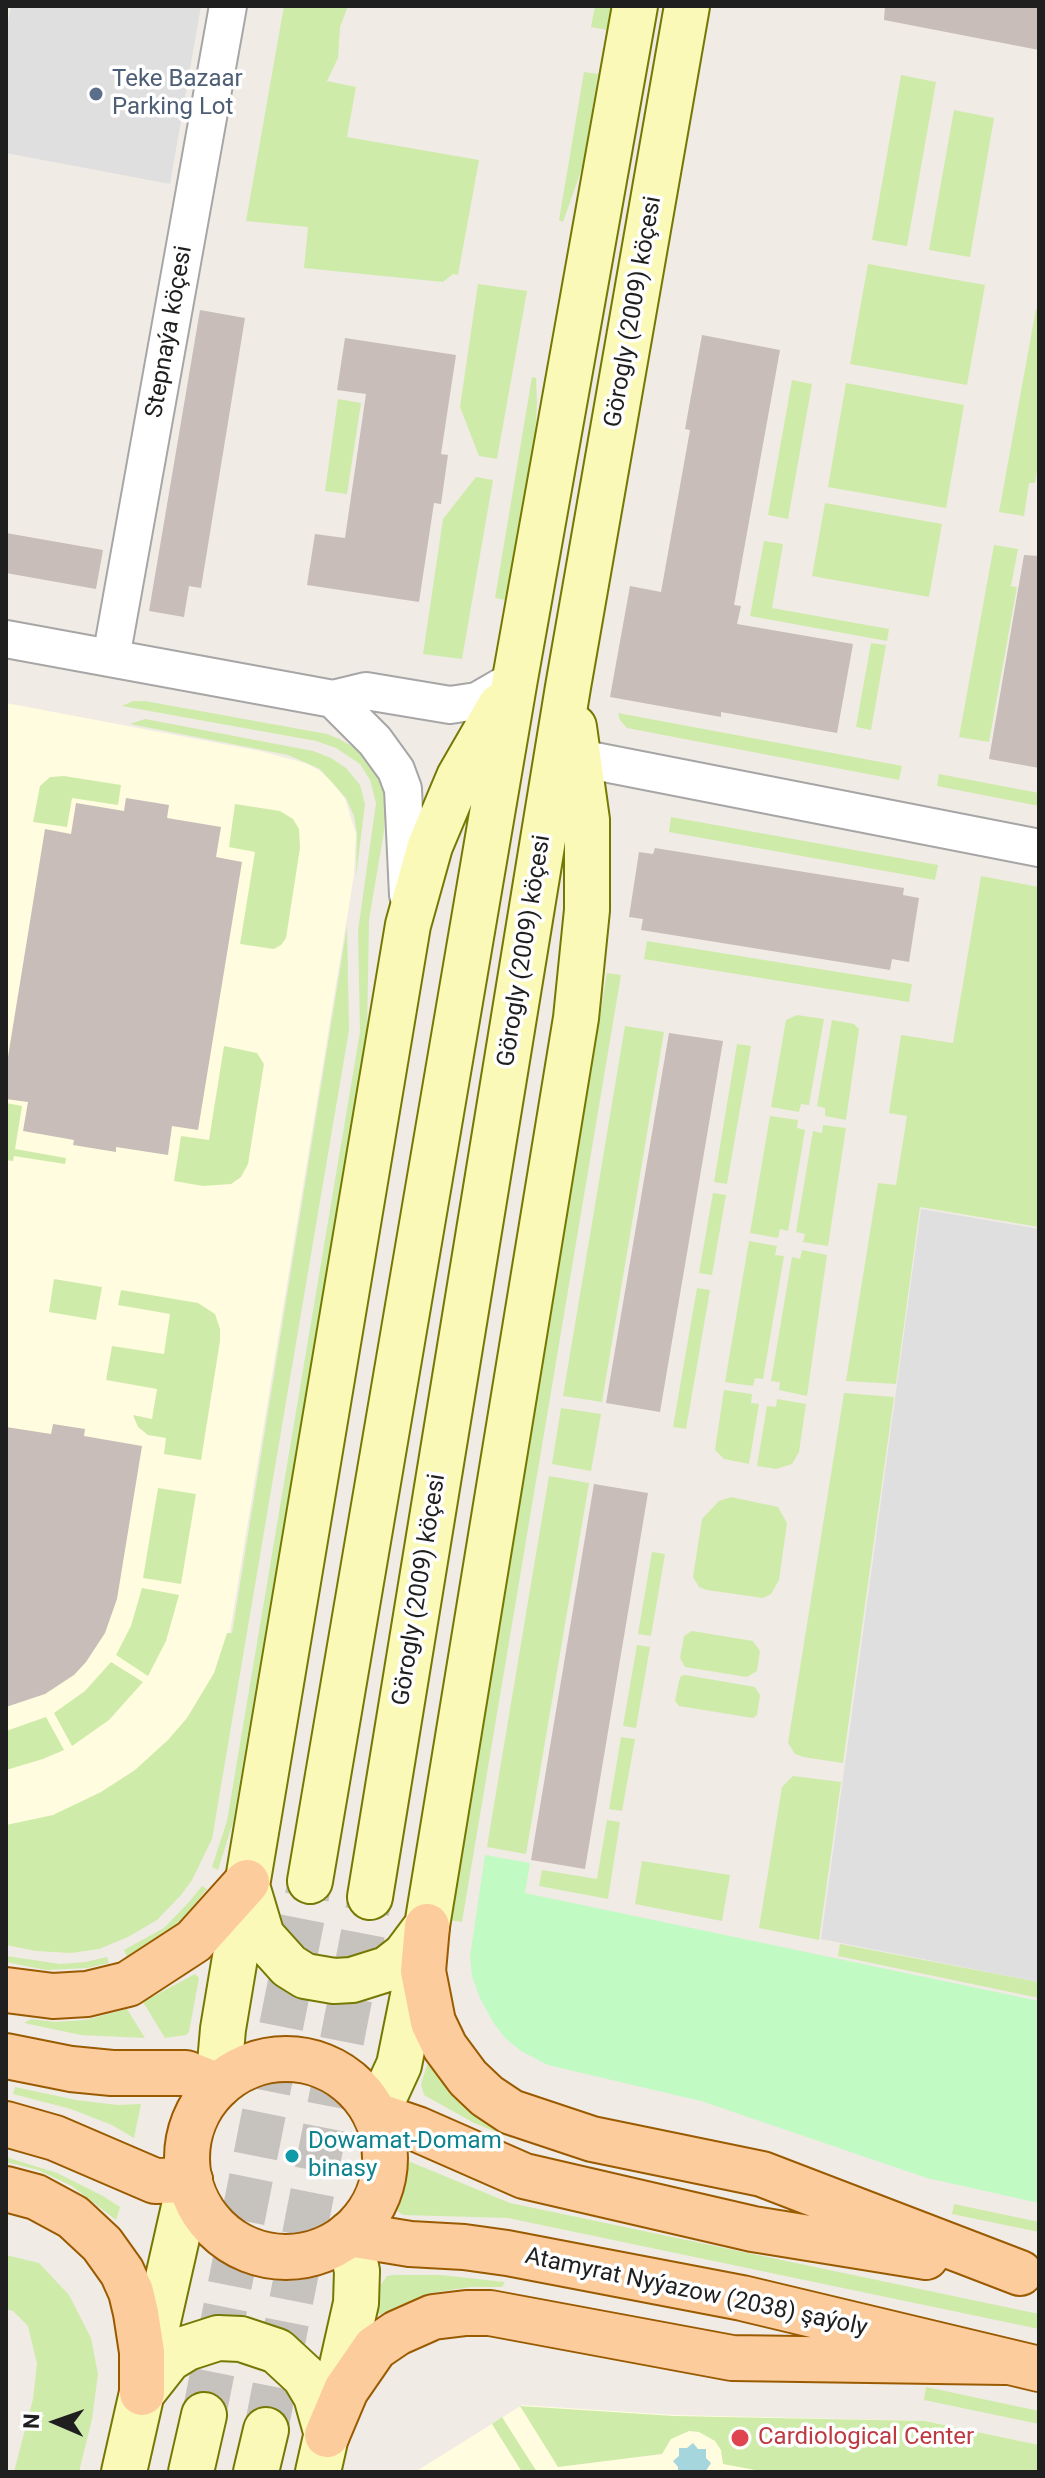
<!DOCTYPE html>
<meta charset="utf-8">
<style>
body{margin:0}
#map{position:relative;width:1045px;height:2478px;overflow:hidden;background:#f0ebe5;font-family:Roboto,sans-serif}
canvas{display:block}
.frame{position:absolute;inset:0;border:8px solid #1f1f1f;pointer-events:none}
.north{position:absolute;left:16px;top:2382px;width:80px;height:80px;-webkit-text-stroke:6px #fff;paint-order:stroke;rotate:272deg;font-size:22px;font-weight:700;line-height:32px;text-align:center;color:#1f1f1f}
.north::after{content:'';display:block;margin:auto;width:28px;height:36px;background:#1f1f1f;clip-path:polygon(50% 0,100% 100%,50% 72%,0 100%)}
</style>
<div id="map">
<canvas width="1045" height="2478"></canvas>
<div class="frame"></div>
<div class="north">N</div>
</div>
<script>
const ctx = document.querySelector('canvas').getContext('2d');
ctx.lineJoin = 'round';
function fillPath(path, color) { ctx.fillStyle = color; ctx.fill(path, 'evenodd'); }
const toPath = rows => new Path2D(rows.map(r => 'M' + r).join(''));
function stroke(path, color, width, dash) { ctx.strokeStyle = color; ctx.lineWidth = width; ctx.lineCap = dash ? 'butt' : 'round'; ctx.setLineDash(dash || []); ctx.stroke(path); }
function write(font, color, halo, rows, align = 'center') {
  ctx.font = font + ' Roboto,sans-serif'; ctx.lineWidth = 7; ctx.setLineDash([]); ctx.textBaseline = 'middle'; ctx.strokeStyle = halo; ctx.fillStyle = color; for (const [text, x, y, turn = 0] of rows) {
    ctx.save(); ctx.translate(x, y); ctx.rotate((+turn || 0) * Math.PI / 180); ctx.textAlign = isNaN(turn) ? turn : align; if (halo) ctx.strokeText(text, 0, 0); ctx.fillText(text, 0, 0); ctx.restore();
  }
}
fillPath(toPath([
 [6,703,260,751,305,763,319,770,333,783,345,799,356,834,354,875,203,1796,6,1873],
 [522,2405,674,2415,925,2421,1039,2445,1039,2472,415,2472]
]), '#fffcdf');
fillPath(toPath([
 [284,6,348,6,340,27,338,58,327,81,356,87,347,137,479,160,458,275,453,274,443,282,304,268,308,227,246,221],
 [595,6,612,6,608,30,591,27],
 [584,72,598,74,583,165,563,222,559,220],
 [901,75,936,82,907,246,872,240],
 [954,110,994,118,970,257,929,250],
 [868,264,985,285,967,385,850,364],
 [478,284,527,291,497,459,479,456,460,407],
 [1036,309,1039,310,1039,459,1035,483,1029,483,1024,516,999,512],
 [532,377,536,378,537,403,534,455,510,601,495,598],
 [792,380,812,384,788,519,768,515],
 [846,383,964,405,946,508,828,487],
 [338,399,361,403,347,494,325,491],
 [476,477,493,480,462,659,423,654,443,519],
 [825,503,942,524,929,597,812,576],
 [764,541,783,544,772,608,889,629,887,641,750,616],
 [994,545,1018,549,1011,586,1017,587,989,742,959,737],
 [871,643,886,645,871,730,856,727],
 [133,701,145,701,327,734,339,739,359,750,374,765,384,785,386,799,384,831,369,920,367,1033,233,1822,218,1870,212,1867,227,1821,360,1032,358,931,376,803,370,780,360,764,336,748,316,741,122,706],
 [618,713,902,766,899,780,627,728,620,720],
 [145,719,313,751,331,758,346,768,360,785,365,804,356,876,357,834,354,816,346,798,320,769,288,755,130,724],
 [939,774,1039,793,1039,806,937,786],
 [64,776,121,785,118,805,72,798,67,827,33,822,40,786,50,777],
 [235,804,280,811,293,819,299,829,300,848,286,938,281,945,274,949,240,944,255,852,229,847],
 [671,817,938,865,935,880,669,832],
 [981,876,1039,887,1039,1227,920,1207,896,1384,846,1381,878,1183,896,1185,907,1116,889,1113,901,1035,953,1043],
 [347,926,349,1030,212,1839,192,1880,181,1895,157,1920,128,1937,99,1949,71,1953,36,1951,6,1945,6,1825,53,1815,101,1792,135,1770,168,1740,187,1718,214,1673,227,1633,232,1633],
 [647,941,912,984,909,1002,644,959],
 [607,973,621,975,462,1922,448,1920],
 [797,1015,824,1019,809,1105,801,1104,799,1112,771,1107,786,1020],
 [832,1020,854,1024,859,1029,846,1120,825,1116,825,1108,817,1106],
 [625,1026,664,1032,602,1402,563,1396],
 [737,1044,751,1046,727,1184,714,1182],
 [224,1046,257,1053,264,1064,248,1164,241,1177,231,1184,203,1186,174,1181,181,1136,209,1140],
 [6,1103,22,1106,15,1149,66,1158,65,1164,14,1156,13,1161,6,1160],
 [770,1116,798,1120,797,1128,805,1130,788,1231,780,1229,778,1238,750,1233],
 [823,1125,846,1128,828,1246,803,1242,805,1234,796,1232,813,1131,822,1133],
 [713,1193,726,1195,712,1275,699,1273],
 [749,1241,777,1246,775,1255,784,1256,763,1379,755,1378,753,1386,725,1382],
 [802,1250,827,1255,807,1396,779,1390,780,1382,771,1381,792,1257,800,1259],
 [54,1279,102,1287,96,1320,49,1312],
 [697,1288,710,1290,686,1429,673,1427],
 [121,1290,198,1303,215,1314,220,1329,220,1341,201,1460,164,1454,166,1438,148,1435,138,1427,133,1415,152,1419,157,1389,106,1380,112,1346,164,1354,170,1314,118,1305],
 [724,1390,752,1394,751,1403,759,1404,749,1464,724,1459,715,1450],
 [844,1393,894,1397,843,1763,803,1757,795,1754,788,1743],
 [777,1399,806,1404,799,1452,792,1464,776,1469,757,1466,767,1406,776,1407],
 [561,1408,601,1414,591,1471,552,1464],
 [549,1476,589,1483,526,1854,487,1847],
 [158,1488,196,1494,181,1584,143,1578],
 [731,1497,778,1507,787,1523,779,1580,771,1594,763,1598,707,1590,699,1587,693,1577,702,1519,719,1501],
 [652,1552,665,1554,651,1636,638,1634],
 [142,1588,179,1595,166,1641,148,1676,116,1655,131,1626],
 [692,1631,753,1641,760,1651,757,1671,747,1677,685,1667,680,1658,684,1636],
 [637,1645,650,1647,636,1728,623,1726],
 [111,1662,143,1682,109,1720,72,1746,54,1713,85,1691],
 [685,1675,755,1687,760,1695,757,1715,753,1718,679,1706,675,1701,679,1681,681,1676],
 [46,1717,64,1750,43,1759,6,1770,6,1731],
 [621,1737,635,1739,622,1811,609,1809],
 [793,1776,841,1782,819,1940,759,1928,782,1787],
 [607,1820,620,1822,608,1899,539,1886,542,1870,597,1879],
 [642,1861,730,1875,722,1921,635,1904],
 [202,1886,207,1889,182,1920,152,1944,127,1957,124,1950,164,1928,189,1902],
 [840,1944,1039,1982,1039,1998,838,1956],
 [6,1956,60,1964,86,1962,107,1957,109,1963,87,1968,46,1970,6,1962],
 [195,1974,199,1978,189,2032,186,2035,165,2038,143,2002],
 [127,2009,145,2038,81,2035,24,2023,31,2019,55,2022,85,2020],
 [430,2056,512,2135,511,2138,474,2123,424,2095,421,2084],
 [15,2087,76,2100,118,2105,141,2104,134,2138,112,2125,71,2109,13,2094],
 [6,2157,57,2173,103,2196,120,2207,116,2220,72,2186,38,2170,6,2162],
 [408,2161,510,2203,1039,2314,1039,2329,508,2218,403,2215,396,2210],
 [954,2204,1039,2222,1039,2232,952,2214],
 [6,2255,39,2263,69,2295,91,2338,98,2374,92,2419,79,2472,14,2472,33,2399,37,2364,28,2326,13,2311,6,2309],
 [394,2275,441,2275,505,2282,502,2287,471,2287,430,2293,380,2315,375,2310,377,2290,387,2276],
 [926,2387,1039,2411,1039,2424,924,2400],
 [520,2406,674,2416,925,2421,1039,2445,1039,2472,766,2472,723,2464,721,2450,715,2441,699,2432,689,2431,671,2439,662,2454,558,2467],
 [502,2417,537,2472,522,2472,492,2424]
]), '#cfebaa');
fillPath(toPath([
 [485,1855,530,1863,525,1893,1039,2001,1039,2203,927,2178,701,2101,548,2065,521,2051,505,2038,493,2022,480,1998,472,1976,470,1957]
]), '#c1fac2');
fillPath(toPath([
 [11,6,201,6,170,184,6,153,6,34],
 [921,1209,1039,1229,1039,1982,821,1939]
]), '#dfdfdf');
fillPath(toPath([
 [693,2443,698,2449,706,2449,706,2458,711,2463,705,2472,678,2472,678,2467,673,2461,679,2456,679,2448,687,2448]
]), '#a5d6de');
fillPath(toPath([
 [885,6,1039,6,1039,50,884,20],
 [200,310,245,318,201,588,189,586,184,617,149,611],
 [702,335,780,350,734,605,741,606,737,624,853,644,837,733,721,712,721,717,610,697,630,586,661,592,690,430,685,429],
 [345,338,456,355,441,454,448,455,441,504,434,503,419,602,307,585,315,534,345,538,366,394,337,390],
 [6,533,103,550,96,589,6,573],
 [1024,555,1039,556,1039,768,989,759],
 [126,798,169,805,167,818,221,827,216,857,242,862,198,1130,172,1126,168,1155,116,1147,116,1152,73,1145,74,1140,23,1131,28,1102,6,1099,6,1069,45,829,71,834,76,803,124,811],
 [655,848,904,888,903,895,919,898,909,962,892,959,890,970,641,930,643,919,629,917,639,852,653,854],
 [669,1033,723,1041,660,1412,606,1403],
 [53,1424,85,1429,84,1436,142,1446,117,1599,105,1633,86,1662,74,1675,45,1694,6,1707,6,1427,51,1434],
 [594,1484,648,1493,585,1869,531,1860]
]), '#c8bdb8');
stroke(toPath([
 [204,2415,310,1881],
 [266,2430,370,1897]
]), '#c6c2bd', 44, [44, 22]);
const street = toPath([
 [6,639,333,699,366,691,450,705,477,701,515,679],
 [111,658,228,6],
 [333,699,375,741,396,770,403,789,408,895],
 [579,758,1039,848]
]);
const secondary = toPath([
 [310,1881,515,679,635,6],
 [248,1889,262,1936,289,1966,305,1976,334,1981,352,1980,387,1969,405,1955,426,1927],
 [370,1897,568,687,687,6],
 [218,2086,223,2029,408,925,430,846,459,777,500,706],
 [376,2115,399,2065,427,1926,576,1018,587,910,587,820,574,727],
 [143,2392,169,2359,187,2348,218,2338,241,2339,277,2351,304,2376,316,2396,327,2435],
 [124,2472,190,2180],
 [191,2472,204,2415],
 [256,2472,266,2430],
 [318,2472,356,2303,357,2271,349,2234]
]);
const primary = toPath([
 [427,1926,423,1971,433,2022,445,2047,468,2078,487,2096,511,2112,592,2139,762,2174,1020,2273],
 [6,1990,53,1996,87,1994,128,1984,194,1941,247,1882],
 [6,2056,71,2069,112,2073,186,2073,218,2086],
 '187 2158a99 99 0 1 1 198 0a99 99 0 1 1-198 0Z',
 [376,2115,417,2129,524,2176,753,2229,926,2257],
 [6,2124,55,2138,155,2181,190,2180],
 [6,2189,36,2197,73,2217,102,2244,122,2272,131,2292,136,2313,142,2352,142,2393],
 [349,2234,410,2244,464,2247,507,2253,742,2298,1039,2369],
 [327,2435,346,2390,375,2348,397,2333,433,2317,466,2313,490,2313,732,2358,1005,2362]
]);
stroke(street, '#a6a6a6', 40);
stroke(secondary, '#757903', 48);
stroke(primary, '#9a5b00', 48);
stroke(street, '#fff', 36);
stroke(secondary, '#fbf9b8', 44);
stroke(primary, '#fdcc9d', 44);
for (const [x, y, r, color] of [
 [96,94,8,"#5c6f8a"],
 [292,2156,8,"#0f9aa8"],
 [740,2438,10,"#e0444e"]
]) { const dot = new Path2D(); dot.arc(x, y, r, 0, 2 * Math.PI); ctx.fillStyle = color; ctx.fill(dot); stroke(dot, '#fff', 3); }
write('24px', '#4e5e75', '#fff', [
 ["Teke Bazaar",112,80],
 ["Parking Lot",112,108]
], 'left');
write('24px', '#1f1f1f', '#fff', [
 ["Görogly (2009) köçesi",634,312,-80],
 ["Stepnaýa köçesi",170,332,-80],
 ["Görogly (2009) köçesi",525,951,-81],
 ["Görogly (2009) köçesi",420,1590,-81],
 ["Atamyrat Nyýazow (2038) şaýoly",696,2293,12]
]);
write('24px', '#0d838f', '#fff', [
 ["Dowamat-Domam",308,2142],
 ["binasy",308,2170]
], 'left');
write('24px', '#be3a42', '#fff', [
 ["Cardiological Center",758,2438]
], 'left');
</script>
